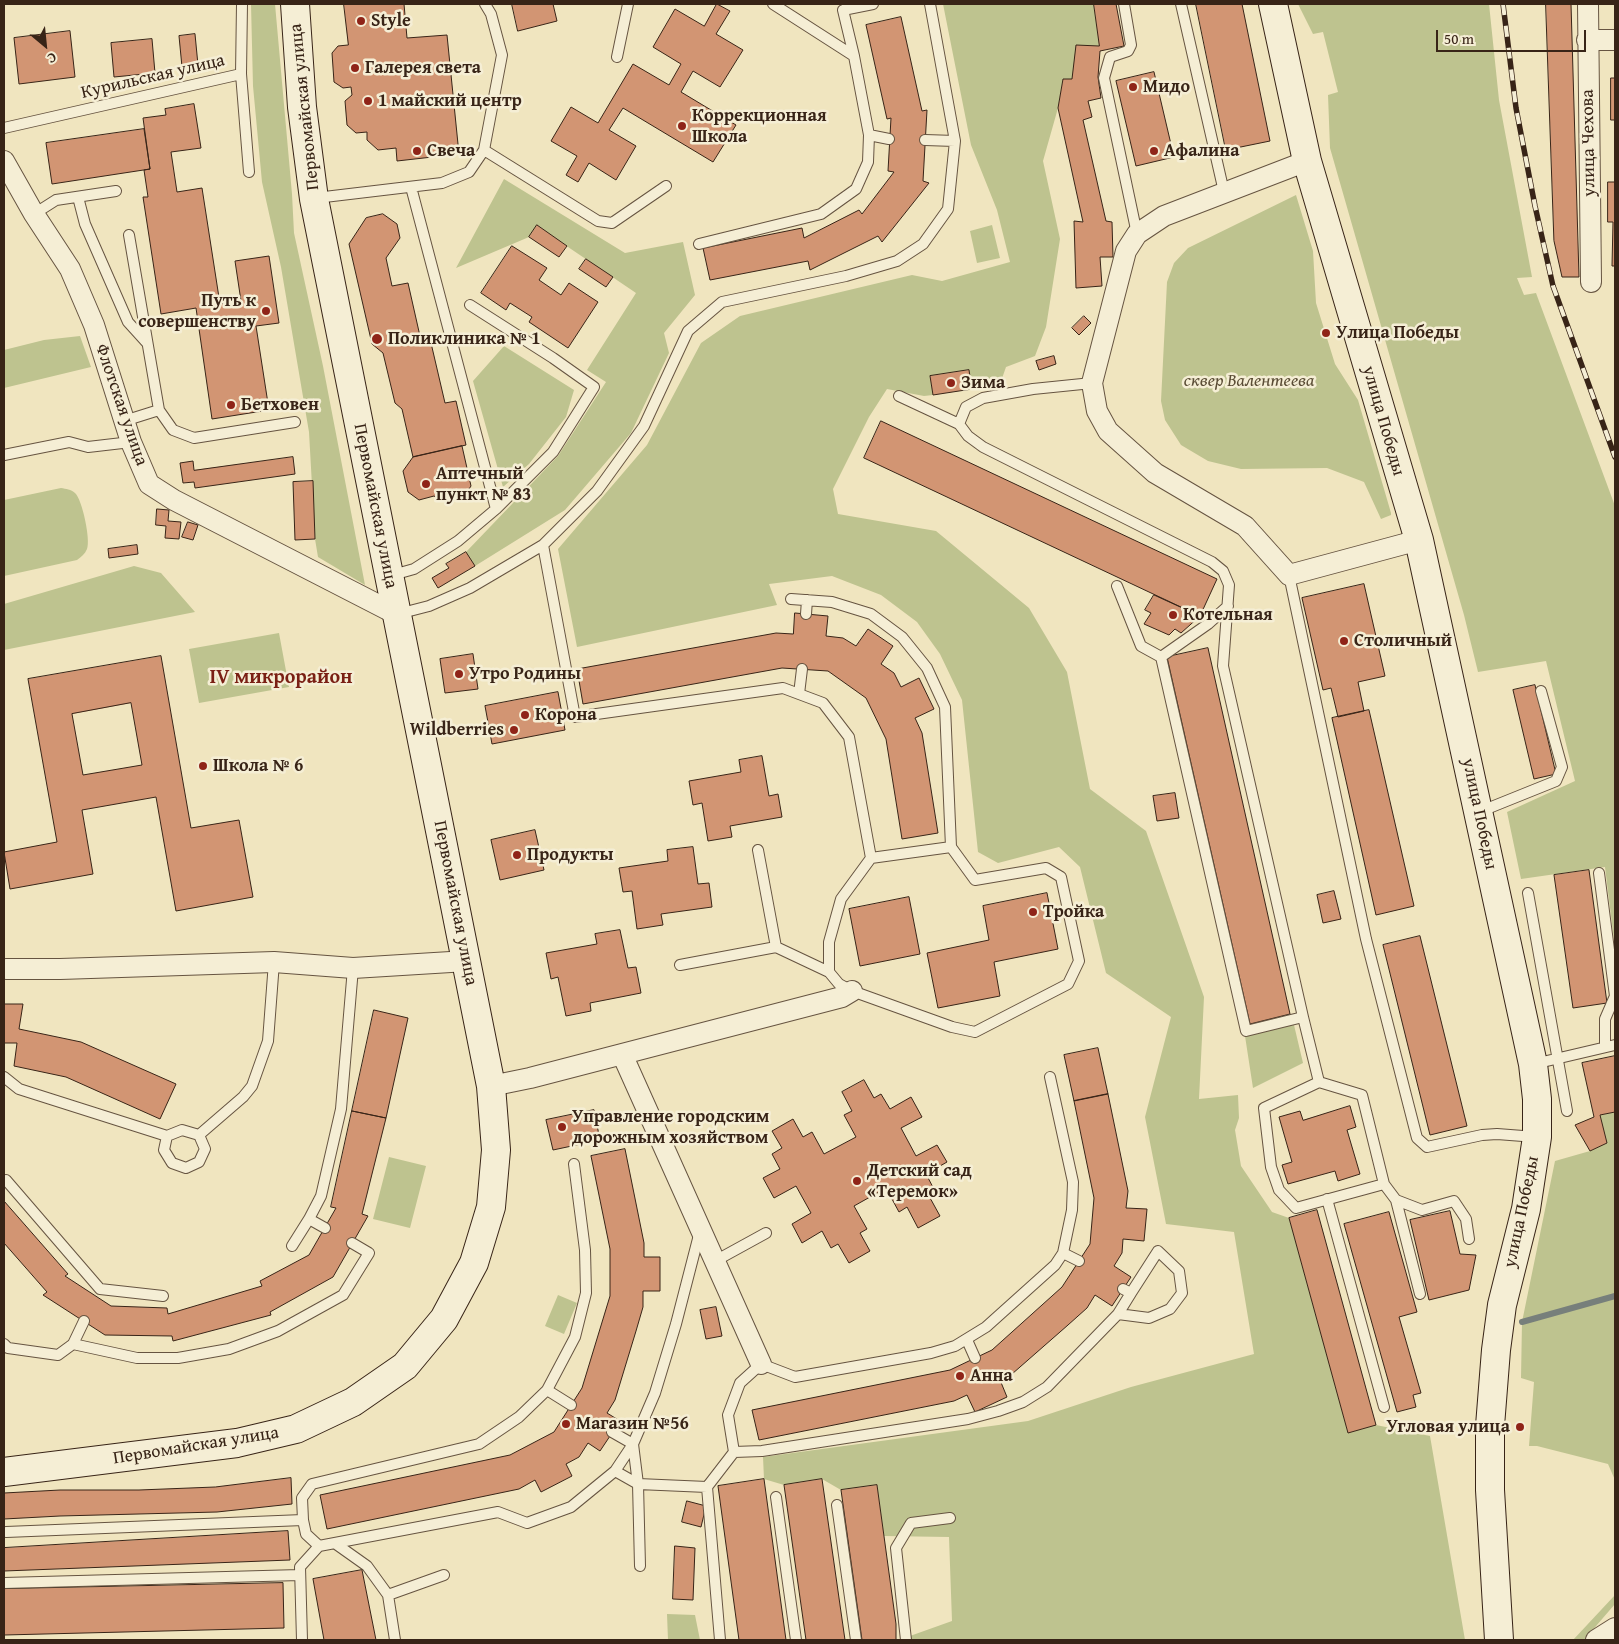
<!DOCTYPE html>
<meta charset="utf-8">
<style>
body{margin:0}
#map{position:relative;width:1619px;height:1644px;overflow:hidden;background:#f0e5bf;font-family:"Gentium Book Plus",serif}
canvas{display:block}
.frame{position:absolute;inset:0;border:5px solid #382417;pointer-events:none}
.north{position:absolute;left:20px;top:20px;width:50px;height:50px;-webkit-text-stroke:4px #f5eed5;paint-order:stroke;rotate:152deg;font-size:14px;font-weight:700;line-height:20px;text-align:center;color:#382417}
.north::after{content:'';display:block;margin:auto;width:18px;height:22px;background:#382417;clip-path:polygon(50% 0,100% 100%,50% 72%,0 100%)}
.scale{position:absolute;left:1436px;top:30px;width:150px;height:22px;box-sizing:border-box;border:2px solid #382417;border-top:0;padding-left:6px;font-size:15px;line-height:18px;white-space:nowrap;color:#382417;-webkit-text-stroke:4px #f5eed5;paint-order:stroke}
</style>
<div id="map">
<canvas width="1619" height="1644"></canvas>
<div class="frame"></div>
<div class="north">С</div>
<div class="scale">50 m</div>
</div>
<script>
const g = document.querySelector('canvas').getContext('2d');
g.lineJoin = 'round';
function paint(path, color) { g.fillStyle = color; g.fill(path, 'evenodd'); }
function strokePath(path, color, width, dash) { g.strokeStyle = color; g.lineWidth = width; g.lineCap = dash ? 'butt' : 'round'; g.setLineDash(dash || []); g.stroke(path); }
function write(font, color, halo, rows, align = 'center') {
  g.font = font + ' "Gentium Book Plus",serif'; g.lineWidth = 5; g.setLineDash([]); g.textBaseline = 'middle'; g.strokeStyle = halo; g.fillStyle = color; for (const [text, x, y, turn = 0] of rows) {
    g.save(); g.translate(x, y); g.rotate((+turn || 0) * Math.PI / 180); g.textAlign = isNaN(turn) ? turn : align; if (halo) g.strokeText(text, 0, 0); g.fillText(text, 0, 0); g.restore();
  }
}
paint(new Path2D(`
 M251,4H275L292,194L294,233L323,366L365,585L318,557L315,539L309,432L281,267L262,182L253,86Z
 M943,4H1094L1099,46L1072,79H1063L1058,108L1043,161L1060,239L1046,327L1035,356L1006,367L999,387L972,389L969,370L930,376L933,395L924,396L887,389L869,417L833,489L838,514L936,531L1029,608L1067,672L1090,789L1146,831L1204,997L1199,1099L1238,1095L1239,1118L1235,1130L1241,1166L1272,1212L1289,1218L1348,1433L1376,1425L1430,1436L1465,1640H910V1636L952,1621L949,1537L884,1536L877,1485L841,1490L822,1479L784,1485L764,1479L763,1457L1028,1421L1131,1387L1254,1354L1234,1232L1166,1224L1145,1117L1171,1017L1106,973L1080,867L1059,847L998,863L978,852L962,700L940,654L917,622L881,595L832,576L769,584L777,605L577,647L558,549L647,445L701,343L740,316L912,275L942,281L1010,262L997,210L971,145Z
 M1298,4H1489L1499,100L1532,277L1517,278L1524,295L1536,293L1615,506V948L1605,867L1521,879L1507,812L1575,781L1546,661L1478,672L1464,615L1330,148L1328,95L1338,92L1323,32L1313,34Z
 M504,179L625,253L683,242L695,295L664,333L669,353L631,433L565,510L475,566L466,552L558,456L606,382L587,370L636,293L537,226L529,237L456,268Z
 M1296,195L1313,251L1316,303L1335,364L1358,400L1391,513V515L1381,519L1364,482L1327,468L1241,469L1208,461L1181,445L1165,420L1161,401L1167,282L1174,263L1188,248Z
 M992,225L1000,258L977,263L970,231Z
 M80,336L91,367L4,388V350L44,340Z
 M504,346L574,390L566,417L529,464L503,487L473,381Z
 M61,488C66,489 71,489 75,493C82,499 91,540 87,549C85,554 81,557 77,560L4,576V500Z
 M134,566L161,573L195,612L4,650V604Z
 M279,633L289,687L199,703L189,649Z
 M1294,1025L1303,1063L1253,1088L1245,1036Z
 M1615,1112V1480L1608,1464L1537,1446H1529L1534,1382L1521,1378L1522,1322L1555,1161L1590,1151L1607,1143L1600,1115Z
 M389,1157L426,1166L410,1228L373,1219Z
 M558,1295L577,1303L564,1334L545,1326Z
 M1615,1595V1604L1584,1640H1573Z
 M667,1614L695,1615L700,1640H668Z`), '#bec38f');
strokePath(new Path2D(`
 M1522,1322L1615,1296`), '#777f7b', 6);
const building = new Path2D(`
 M344,4H404L407,38L447,35L459,154L397,161L396,148L378,150L367,140V132L356,133L347,125L345,101L352,95L351,87L343,88L334,82L332,53L338,46L348,45Z
 M512,4H553L557,21L518,31Z
 M717,4L730,11L716,34L743,50L720,87L693,71L681,92L736,125L713,162L623,108L609,130L636,146L616,180L589,163L578,182L566,175L577,156L551,141L571,107L598,123L633,64L669,85L681,64L653,47L675,9L704,26Z
 M1094,4H1116L1124,46L1100,51L1098,77L1101,98L1088,101L1092,117L1083,120L1106,221L1112,222L1113,257H1100L1102,286L1076,288L1074,221L1083,222L1058,108L1063,79H1072L1076,45L1099,46Z
 M1196,4H1242L1270,141L1226,150Z
 M1546,4H1571L1579,277H1562L1554,241Z
 M901,17L922,111L927,110L923,181L929,183L882,242L878,236L810,270L808,261L710,280L703,248L802,228L804,238L859,210L862,214L894,172L888,171L891,118L887,119L866,25Z
 M70,31L75,77L19,84L14,38Z
 M195,34L198,65L182,67L179,36Z
 M152,39L155,73L114,77L111,43Z
 M1154,72L1174,157L1136,166L1116,81Z
 M1611,78H1615V120H1611Z
 M194,104L201,148L171,152L177,192L202,188L220,304L241,301L235,261L269,256L279,323L256,326L269,410L212,419L196,308L161,314L143,197H148L144,170L150,169L143,118L166,115L165,109Z
 M144,129L150,169L52,184L46,143Z
 M1608,182H1615V266H1612L1613,222H1608Z
 M383,214L397,224L400,238L386,258L392,286L408,283L422,345L431,343L445,403L456,401L466,445L413,457L402,409L395,403L383,353L372,344L349,244L366,218Z
 M537,225L567,246L559,257L529,237Z
 M512,246L547,268L539,280L561,295L569,283L598,302L568,348L529,322L532,317L510,303L506,310L481,293Z
 M586,259L613,277L606,287L579,269Z
 M1084,316L1091,323L1079,335L1072,328Z
 M1054,356L1056,364L1039,370L1036,361Z
 M969,370L972,389L933,395L930,376Z
 M881,421L1217,579L1200,616L864,458Z
 M462,446L471,486L463,498L445,502L434,496L419,500L408,492L403,471L413,457Z
 M293,457L295,474L195,488L194,482L183,483L180,463L193,461L194,470Z
 M313,481L315,539L295,540L293,482Z
 M157,509L169,510L168,521L181,522L179,539L165,538L166,526L156,525Z
 M188,522L198,525L193,540L182,537Z
 M137,545L138,554L109,558L108,549Z
 M466,552L475,566L438,588L432,578L449,568L446,564Z
 M1364,584L1385,676L1358,682L1364,711L1338,717L1331,688L1323,690L1302,598Z
 M1154,595L1200,616L1181,633L1175,629L1169,635L1144,624L1151,613L1145,610Z
 M795,613L828,616L826,636L843,638L856,646L868,629L893,646L881,664L894,673L901,687L919,678L934,709L915,718L922,733L938,833L902,839L886,739L866,698L828,671L782,668L583,704L577,669L776,633L793,634Z
 M1208,648L1290,1014L1250,1024L1167,657Z
 M473,654L478,689L445,693L440,659Z
 M161,656L191,828L239,820L253,897L176,911L156,797L82,810L93,874L10,889L4,852L57,842L28,679ZM131,703L142,765L83,775L72,714Z
 M1535,685L1556,774L1534,779L1513,690Z
 M558,692L565,730L492,744L485,706Z
 M1369,710L1414,906L1376,915L1332,718Z
 M762,756L769,796L778,794L782,817L730,826L732,837L708,841L702,803L693,805L689,781L741,772L739,760Z
 M1175,793L1179,818L1157,821L1153,796Z
 M535,830L544,870L500,880L491,840Z
 M693,847L698,884L709,883L712,907L661,914L663,925L637,929L632,891L623,892L619,868L668,861L667,850Z
 M1589,870L1607,1003L1573,1008L1554,875Z
 M1334,891L1341,919L1323,923L1317,895Z
 M1047,893L1058,949L994,962L1000,996L938,1008L927,953L989,940L983,906Z
 M909,897L920,954L860,966L849,909Z
 M620,930L628,968L636,967L641,993L590,1003L591,1011L566,1016L558,977L551,979L546,953L597,944L595,934Z
 M1420,936L1467,1126L1430,1135L1383,945Z
 M4,1004H23L19,1029L81,1042L176,1084L160,1119L66,1077L14,1066L17,1043H4Z
 M374,1010L408,1018L386,1118L352,1111Z
 M1098,1048L1108,1094L1074,1101L1064,1055Z
 M1615,1056V1112L1600,1115L1607,1143L1590,1151L1575,1125L1594,1117L1582,1063Z
 M864,1080L874,1098L881,1094L890,1109L911,1097L922,1117L901,1128L916,1156L937,1145L947,1162L926,1174L936,1193L929,1196L940,1216L918,1228L907,1207L899,1212L886,1188L854,1206L867,1229L860,1233L870,1251L849,1263L838,1244L831,1248L822,1231L802,1243L792,1224L811,1213L796,1186L774,1198L763,1178L780,1169L772,1154L782,1148L772,1131L793,1119L803,1137L812,1132L824,1154L856,1137L844,1115L852,1111L842,1092Z
 M1108,1094L1128,1191L1126,1208L1147,1209L1144,1241L1123,1239L1122,1253L1114,1266L1131,1277L1112,1306L1095,1295L1087,1308L1068,1325L1012,1374L1000,1380L1007,1397L975,1412L967,1395L954,1401L759,1440L752,1410L950,1370L992,1350L1062,1287L1090,1244L1094,1198L1074,1101Z
 M1350,1106L1356,1127L1347,1130L1360,1174L1338,1181L1335,1171L1288,1184L1282,1165L1292,1162L1279,1117L1300,1111L1303,1120Z
 M594,1110L600,1140L553,1150L546,1120Z
 M352,1111L386,1118L362,1214L368,1216L333,1277L270,1312L271,1315L173,1341L172,1336L105,1335L43,1295L47,1292L4,1243V1201L68,1274L65,1276L111,1306L167,1308L168,1314L262,1286L260,1281L309,1255L336,1208L331,1207Z
 M625,1149L644,1243V1257H660V1291H643V1307L636,1331L615,1400L607,1413L620,1421L600,1451L588,1443L579,1457L566,1464L572,1476L541,1492L535,1480L519,1489L327,1529L320,1495L510,1455L554,1432L582,1388L610,1296V1249L591,1156Z
 M1317,1210L1376,1425L1348,1433L1289,1218Z
 M1450,1211L1460,1254L1476,1255L1469,1290L1429,1300L1410,1220Z
 M1389,1212L1417,1312L1399,1317L1421,1393L1413,1395L1416,1407L1397,1412L1344,1224Z
 M716,1307L722,1336L706,1339L700,1310Z
 M291,1478L292,1504L217,1512L60,1516L4,1519V1493L60,1490H139L215,1487Z
 M764,1479L786,1640H739L718,1486Z
 M822,1479L845,1640H806L784,1485Z
 M877,1485L896,1624V1640H862L841,1490Z
 M687,1501L706,1506L701,1527L682,1522Z
 M288,1531L290,1560L4,1571V1548Z
 M675,1546L695,1548L693,1600L673,1599Z
 M362,1570L376,1640H324L313,1579Z
 M283,1583L284,1628L4,1635V1589Z`);
paint(building, '#d29573');
strokePath(building, '#382417', 1);
const lane = new Path2D(`
 M1124,4L1131,45L1128,51L1110,57L1104,78L1137,234
 M1181,4L1224,192
 M854,56L843,10L873,4
 M617,57L628,4
 M241,74L249,172
 M4,128L241,74L242,4
 M869,135L889,139
 M925,140L955,141
 M484,150L598,221L612,223L666,186
 M411,187L496,509
 M78,197L85,224L128,322L147,343
 M316,198L442,183L469,172L484,150L502,55L491,14L485,4
 M34,214L56,200L116,191
 M129,235L159,410L173,430L194,438L295,422
 M699,244L821,214L856,189L868,162L869,135L854,56L773,4
 M1092,383L1033,389L983,398L966,407L959,424L968,436L983,447L1212,562L1223,571L1229,585L1223,666L1303,1017L1319,1082L1264,1108L1271,1167L1279,1190L1296,1208L1384,1184L1362,1095L1319,1082
 M899,396L959,424
 M124,421L159,410
 M4,455L69,442L88,447L131,442
 M543,545L575,717L783,688L823,703L849,737L871,858L841,899L829,942V972L839,984L852,991L952,1027L975,1032L1068,984L1079,961L1061,877L1046,868L975,880L951,847L871,858
 M1289,575L1366,939L1417,1138L1427,1147L1482,1135L1497,1134L1536,1137
 M389,576L414,569L458,541L496,509L553,452L594,387L553,358L470,305
 M1117,586L1141,646L1161,657L1208,624L1228,606
 M791,599L832,602L871,614L902,637L927,668L945,707L951,847
 M398,614L429,606L470,588L543,545L597,491L644,426L688,331L722,302L846,276L897,261L923,244L948,209L955,141L930,4
 M806,614L807,600
 M1161,657L1246,1031L1303,1017
 M799,694L802,669
 M1479,812L1556,781L1562,767L1541,691
 M758,850L776,947L829,972
 M1599,873L1615,996L1605,1019V1047
 M1528,893L1567,1111
 M680,965L776,947
 M1534,1064L1615,1045
 M4,1077L19,1089L167,1136L182,1130L199,1135L205,1149L199,1162L186,1168L172,1163L164,1150L167,1136
 M1050,1077L1073,1182L1072,1210L1063,1253
 M199,1135L243,1097L252,1086L268,1041L274,962
 M574,1164L585,1250L586,1293L575,1337L547,1390L519,1417L479,1444L312,1484L302,1498L303,1520L306,1534L319,1546L498,1512L527,1523L571,1507L615,1471L633,1444L655,1393L676,1324L700,1231
 M4,1182L6,1180L100,1289L163,1296
 M1384,1184L1396,1200L1422,1210L1454,1201L1466,1219L1469,1239
 M1327,1199L1384,1407
 M1396,1200L1420,1294
 M325,1228L309,1219L321,1196L341,1109L353,968
 M292,1246L309,1219
 M715,1261L766,1233
 M1079,1261L1063,1253L1055,1265L986,1327L955,1346L931,1353L795,1377L761,1364L740,1383L728,1415L734,1452L762,1451L968,1419L998,1411L1023,1402L1047,1387L1118,1314L1131,1293L1123,1289
 M1118,1314L1149,1318L1170,1309L1182,1293L1179,1271L1158,1251L1131,1293
 M967,1340L975,1358
 M4,1344L8,1348L58,1355L73,1344L137,1358H178L229,1349L278,1331L343,1295L369,1253L352,1243
 M73,1344L84,1321
 M547,1390L571,1405
 M612,1432L633,1444L638,1484L615,1471
 M776,1497L796,1640
 M837,1505L856,1640
 M6,1532L303,1520
 M336,1544L367,1566L388,1595L395,1640
 M640,1566L638,1484L707,1487
 M4,1583L300,1575
 M388,1595L444,1575
 M302,1640L300,1567L319,1546
 M720,1640L707,1487L734,1452
 M906,1640L896,1548L911,1523L950,1518`);
const street = new Path2D(`
 M1588,4L1591,282
 M1587,40H1615
 M4,161L34,214L70,269L94,325L131,442L149,484L174,500L396,614
 M1307,161L1164,216L1137,234L1126,251L1092,383L1097,411L1108,431L1155,473L1245,526L1289,575L1419,540
 M6,969H60L274,962L353,968L467,961
 M622,1054L761,1364
 M491,1086L530,1078L842,997L852,991
 M1596,1640L1615,1628`);
const secondary = new Path2D(`
 M1273,4L1307,161L1419,540L1533,1064L1537,1099V1137L1526,1209L1502,1305L1496,1350L1490,1426V1490L1499,1640
 M4,1472L237,1443L296,1429L353,1402L405,1366L444,1319L474,1263L491,1207L496,1150L491,1086L314,199L302,107L295,4`);
strokePath(lane, '#665441', 12);
strokePath(street, '#665441', 22);
strokePath(secondary, '#382417', 30);
strokePath(lane, '#f5eed5', 10);
strokePath(street, '#f5eed5', 20);
strokePath(secondary, '#f5eed5', 28);
const rail = new Path2D(`
 M1503,4L1516,108L1535,206L1553,286L1615,457`);
strokePath(rail, '#382417', 5.5);
strokePath(rail, '#f5eed5', 4, [11]);
for (const [x, y, r, color] of [
 [361,21,5,"#8f2418"],
 [355,68,5,"#8f2418"],
 [1133,87,5,"#8f2418"],
 [368,101,5,"#8f2418"],
 [682,126,5,"#8f2418"],
 [417,151,5,"#8f2418"],
 [1154,151,5,"#8f2418"],
 [266,311,5,"#8f2418"],
 [1326,333,5,"#8f2418"],
 [377,339,6,"#8f2418"],
 [951,383,5,"#8f2418"],
 [231,405,5,"#8f2418"],
 [426,484,5,"#8f2418"],
 [1173,615,5,"#8f2418"],
 [1344,641,5,"#8f2418"],
 [459,674,5,"#8f2418"],
 [525,715,5,"#8f2418"],
 [514,730,5,"#8f2418"],
 [203,766,5,"#8f2418"],
 [517,855,5,"#8f2418"],
 [1033,912,5,"#8f2418"],
 [562,1127,5,"#8f2418"],
 [857,1181,5,"#8f2418"],
 [960,1376,5,"#8f2418"],
 [566,1424,5,"#8f2418"],
 [1520,1427,5,"#8f2418"]
]) { const dot = new Path2D(); dot.arc(x, y, r, 0, 2 * Math.PI); g.fillStyle = color; g.fill(dot); strokePath(dot, '#f5eed5', 2); }
write('bold 18px', '#382417', '#f5eed5', [
 ["Style",371,21],
 ["Галерея света",365,68],
 ["Мидо",1143,87],
 ["1 майский центр",378,101],
 ["Коррекционная",692,116],
 ["Школа",692,137],
 ["Свеча",427,151],
 ["Афалина",1164,151],
 ["Путь к",256,301,"right"],
 ["совершенству",256,322,"right"],
 ["Улица Победы",1336,333],
 ["Поликлиника № 1",388,339],
 ["Зима",961,383],
 ["Бетховен",241,405],
 ["Аптечный",436,474],
 ["пункт № 83",436,495],
 ["Котельная",1183,615],
 ["Столичный",1354,641],
 ["Утро Родины",469,674],
 ["Корона",535,715],
 ["Wildberries",504,730,"right"],
 ["Школа № 6",213,766],
 ["Продукты",527,855],
 ["Тройка",1043,912],
 ["Управление городским",572,1117],
 ["дорожным хозяйством",572,1138],
 ["Детский сад",867,1171],
 ["«Теремок»",867,1192],
 ["Анна",970,1376],
 ["Магазин №56",576,1424],
 ["Угловая улица",1510,1427,"right"]
], 'left');
write('18px', '#382417', '#f5eed5', [
 ["Курильская улица",153,77,-13],
 ["Первомайская улица",305,107,-96],
 ["улица Чехова",1589,143,-91],
 ["Флотская улица",121,405,71],
 ["улица Победы",1383,421,74],
 ["Первомайская улица",375,506,79],
 ["улица Победы",1479,814,78],
 ["Первомайская улица",455,903,79],
 ["улица Победы",1522,1212,-78],
 ["Первомайская улица",196,1446,-9]
]);
write('italic 18px', '#5a4c35', '#f5eed5', [
 ["сквер Валентеева",1249,381]
]);
write('bold 20px', '#7a1f14', '#f5eed5', [
 ["IV микрорайон",281,678]
]);
</script>
